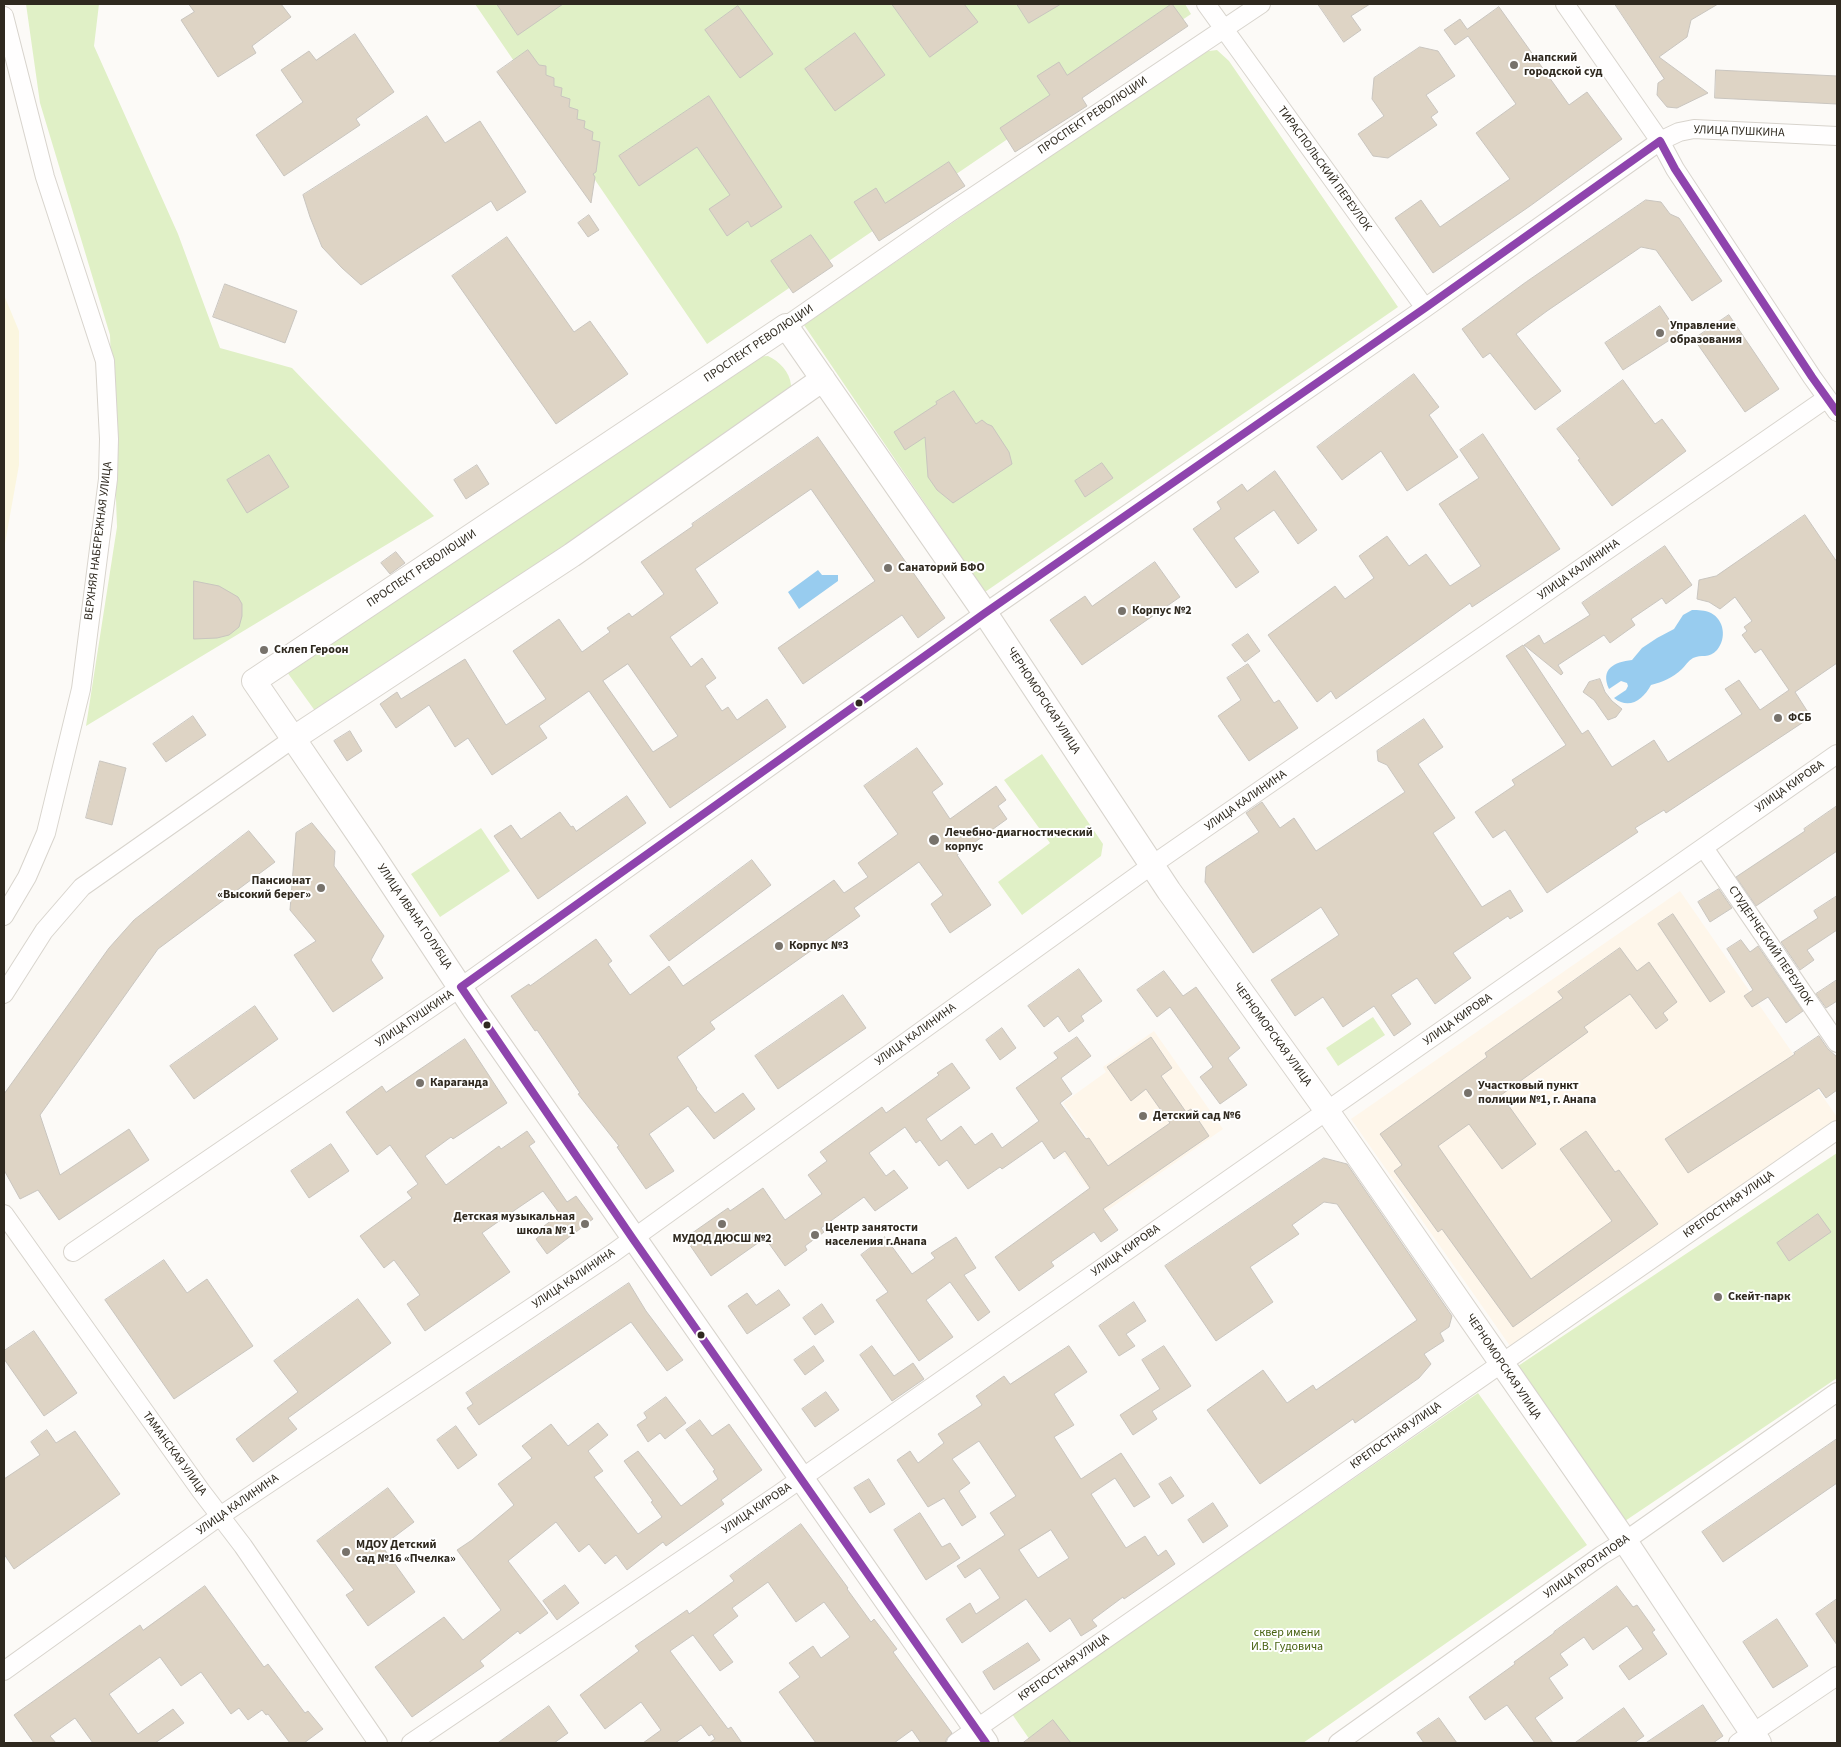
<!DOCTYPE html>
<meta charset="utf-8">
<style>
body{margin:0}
#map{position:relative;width:1841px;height:1747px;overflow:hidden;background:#fcfaf7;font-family:"Source Sans 3",sans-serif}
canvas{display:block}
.frame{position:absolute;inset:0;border:5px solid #2f291f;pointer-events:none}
</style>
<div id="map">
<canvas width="1841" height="1747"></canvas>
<div class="frame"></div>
</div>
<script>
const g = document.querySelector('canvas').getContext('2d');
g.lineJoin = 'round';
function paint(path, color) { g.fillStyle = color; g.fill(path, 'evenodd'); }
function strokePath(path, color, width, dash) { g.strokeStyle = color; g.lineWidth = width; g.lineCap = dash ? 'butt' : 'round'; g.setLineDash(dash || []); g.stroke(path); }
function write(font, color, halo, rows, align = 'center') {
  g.font = font + ' "Source Sans 3",sans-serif'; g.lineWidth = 4; g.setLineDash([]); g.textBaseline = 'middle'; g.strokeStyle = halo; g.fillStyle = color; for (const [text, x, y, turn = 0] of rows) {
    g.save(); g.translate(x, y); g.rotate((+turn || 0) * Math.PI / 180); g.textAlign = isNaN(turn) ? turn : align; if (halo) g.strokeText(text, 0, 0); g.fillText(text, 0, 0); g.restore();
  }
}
paint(new Path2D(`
 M1680,891L1837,1117V1120L1510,1346L1351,1119Z
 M1154,1031L1223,1129L1105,1212L1063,1153L1087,1137L1063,1103L1106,1072L1103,1067Z`), '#fef6ea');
paint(new Path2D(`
 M26,4H99L94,46L178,234L220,348L292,368L434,516L86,726L117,527L110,335L40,103Z
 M475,4H1185L1191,14L707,344Z
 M1217,50L1229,61L1398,307L985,592L804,325L1201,52Z
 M768,356C779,361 790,372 791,385C791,389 788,394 786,398L318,715L287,672L752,357Z
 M1042,754L1103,844L1101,856L1022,915L998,882L1050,843L1004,780Z
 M481,828L510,871L440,917L411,874Z
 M1373,1017L1385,1035L1338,1066L1326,1048Z
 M1837,1153V1378L1625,1521L1518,1366Z
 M1478,1393L1587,1545L1303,1743H1032L1012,1714Z`), '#e0f0c6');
paint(new Path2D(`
 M4,295L19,331V465L4,549Z`), '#fbf6df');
paint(new Path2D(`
 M818,570L822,575H838V581L799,609L788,592Z
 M1692,610C1698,610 1705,610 1711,613C1724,620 1727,638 1717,650C1709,659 1701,654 1693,658C1688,661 1685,666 1682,669C1672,678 1663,682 1651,685C1643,700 1629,710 1614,698L1626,690L1628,686L1627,683L1621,681L1609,689C1600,669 1614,662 1632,660L1642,648L1657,638L1674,629L1683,615Z`), '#98ccef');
const building = new Path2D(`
 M189,4H281L291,17L252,46L256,53L218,77L181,20L194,12Z
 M497,4H563L518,35Z
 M892,4H964L978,22L930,57Z
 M1017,4H1061L1029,23Z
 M1172,4L1188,26L1082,98L1087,106L1015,152L1000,128L1050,95L1037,76L1059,62L1067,75Z
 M1318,4H1370L1351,16L1361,30L1344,42Z
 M1615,4H1718L1691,20L1687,37L1659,57L1708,93L1677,108L1667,107L1657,95L1658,83L1664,79Z
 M738,6L773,54L740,78L705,30Z
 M1499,7L1569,105L1587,92L1622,139L1530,206L1433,273L1395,218L1421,200L1440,227L1510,179L1476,133L1516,104L1468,36L1455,45L1444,30L1460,19L1467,29Z
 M855,33L885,75L835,111L805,69Z
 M355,34L394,92L356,119L360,125L284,176L256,135L303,102L281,70L309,51L316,60Z
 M1420,47L1438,51L1455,76L1426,95L1438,112L1431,117L1437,125L1388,158L1373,156L1358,134L1384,116L1372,99L1374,78Z
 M528,50L539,65L546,66V75L554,78V86L562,88L561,96L570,99L569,107L578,110L577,119L585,121L584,128L593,132L592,140L600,142L596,172L593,174L595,177L591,203L497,72Z
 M1716,70L1837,76V104L1715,98Z
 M709,96L782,207L751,227L748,221L727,236L709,209L730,195L697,147L639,186L619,156Z
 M427,116L445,143L480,121L526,192L497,211L491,201L361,285L342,268L322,247L310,217L303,195Z
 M949,162L965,186L879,241L854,202L876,188L885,203Z
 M1646,200L1661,202L1670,214L1679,218L1722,281L1692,301L1656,250L1641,247L1547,311L1516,334L1561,391L1535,410L1490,353L1483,358L1462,329L1526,282Z
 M589,215L599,230L588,237L578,223Z
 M811,235L833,266L793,293L771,261Z
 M507,237L574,332L590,321L628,374L556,424L452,276Z
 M225,284L297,311L285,343L213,317Z
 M1660,306L1679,334L1623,370L1605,343Z
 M1729,315L1779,389L1745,412L1694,339Z
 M1414,374L1439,407L1429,415L1458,457L1407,491L1381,451L1342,480L1317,447Z
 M1623,380L1655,424L1662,419L1686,451L1612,506L1578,460L1580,459L1557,429Z
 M954,391L976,424L982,420L987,424L992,426L1009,452L1012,464L953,503L937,490L928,477L925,437L905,450L894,432L937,404L936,402Z
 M1483,434L1560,549L1472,607L1470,603L1336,699L1331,691L1317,702L1268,635L1335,586L1345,599L1374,578L1359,556L1387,536L1409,566L1426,554L1450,586L1481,566L1439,504L1479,478L1460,450Z
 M818,437L945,618L918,638L902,615L803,684L778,648L875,581L811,489L695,569L718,603L670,637L691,667L702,658L716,678L705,686L722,711L728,707L737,720L767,699L786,727L670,808L589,691L539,726L547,738L492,775L468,738L455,747L429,705L396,728L380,704L397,692L401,699L465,659L506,725L546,699L513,651L559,619L582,652L610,632L607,628L629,613L632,617L664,594L641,562L693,526L692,524ZM628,664L678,736L653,752L603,681Z
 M269,455L289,487L247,513L227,480Z
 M1102,463L1113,478L1085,497L1075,481Z
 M477,465L489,484L466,499L454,480Z
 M1275,471L1317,530L1298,544L1274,510L1234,538L1259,572L1236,588L1193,529L1221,509L1217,502L1242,484L1247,491Z
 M1805,515L1837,562V663L1795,692L1811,717L1666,813L1664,810L1635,828L1638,832L1547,893L1505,830L1493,838L1475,812L1515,785L1512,780L1566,745L1506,656L1523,645L1582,734L1588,730L1612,767L1654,740L1668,762L1742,714L1725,689L1739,680L1760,710L1789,690L1761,649L1755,653L1742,635L1747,631L1744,627L1752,621L1735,597L1720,609L1709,602L1697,599L1699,580L1716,576Z
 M1665,546L1692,585L1666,604L1662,598L1631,619L1635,625L1610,643L1604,635L1558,665L1563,673L1561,675L1524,645L1539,635L1544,644L1590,615L1582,603Z
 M396,552L405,563L390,574L381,563Z
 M1155,562L1180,597L1082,665L1050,620L1085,596L1092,606Z
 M194,581L219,586L238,597L242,604V616L239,627L229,635L217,638L194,639Z
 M1248,634L1260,651L1245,662L1232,645Z
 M1248,664L1274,703L1279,700L1298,728L1249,761L1218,716L1241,700L1227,678Z
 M1600,679L1605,692L1612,701L1622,709L1616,717L1608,720L1594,700L1583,692L1589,682Z
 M193,716L206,735L166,762L153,744Z
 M1424,719L1443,747L1418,764L1455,818L1433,833L1482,907L1510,890L1523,911L1510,919L1508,916L1453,953L1471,978L1435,1004L1417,978L1391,995L1411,1024L1394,1036L1374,1006L1343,1027L1323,997L1295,1016L1271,980L1339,935L1321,907L1253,953L1205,882L1206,867L1259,832L1246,813L1262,802L1280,828L1294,818L1316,851L1405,792L1387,765L1378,761L1377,751Z
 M350,731L362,751L347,761L334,741Z
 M917,748L943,784L932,792L950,819L996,786L1006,800L998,806L1007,819L957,855L991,905L950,933L931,904L943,895L919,862L854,908L860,916L710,1022L715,1029L677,1057L697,1088L696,1089L715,1113L743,1093L755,1109L714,1139L688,1106L649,1134L674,1171L646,1189L617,1147L619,1146L578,1094L580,1093L537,1030L535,1031L511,996L529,984L530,986L596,939L612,961L608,964L630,995L669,966L683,986L834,880L844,893L868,877L858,863L898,834L864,786Z
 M100,761L126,768L112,825L86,818Z
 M627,796L646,823L538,899L494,836L511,825L521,839L560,812L571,827L573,826L576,831Z
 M1837,806V851L1756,906L1736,877L1805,831L1804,829Z
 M312,823L335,851L334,866L384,936L371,960L383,978L333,1012L294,955L316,941L290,910L296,833Z
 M249,831L275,862L158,949L40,1115L60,1175L129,1129L149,1160L59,1220L38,1190L20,1199L4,1170V1094L109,948L134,920Z
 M752,860L771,885L669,961L650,936Z
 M1719,889L1732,908L1710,922L1698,902Z
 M1837,896V930L1807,950L1814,960L1800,970L1781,942L1818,918L1814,911Z
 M1673,914L1725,992L1710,1002L1658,924Z
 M1741,940L1750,952L1758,946L1803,1011L1786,1023L1768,997L1752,1007L1744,996L1753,990L1727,949Z
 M1620,948L1637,971L1649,962L1677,1002L1663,1013L1668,1020L1656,1029L1630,994L1584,1027L1588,1032L1501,1095L1536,1144L1502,1169L1469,1124L1438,1146L1531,1279L1612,1221L1560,1149L1586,1131L1615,1172L1619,1170L1658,1224L1513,1327L1442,1229L1438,1232L1394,1171L1402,1165L1380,1134L1487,1057L1485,1053L1563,998L1558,992Z
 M1079,969L1102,1001L1081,1016L1084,1021L1069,1032L1058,1016L1044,1027L1028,1006Z
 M1164,971L1183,996L1196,987L1240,1048L1228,1058L1247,1085L1220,1104L1200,1077L1213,1067L1170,1007L1157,1017L1137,990Z
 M1837,980V1001L1826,1008L1816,994Z
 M843,995L866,1028L778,1089L755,1056Z
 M255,1006L278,1039L194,1099L170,1066Z
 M1002,1028L1016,1048L1000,1060L986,1040Z
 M1819,1036L1828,1049L1837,1057V1090L1826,1098L1819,1088L1688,1173L1665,1139L1795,1054L1794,1053Z
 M1077,1037L1091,1056L1061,1078L1072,1094L1060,1103L1086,1139L1089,1138L1108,1166L1170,1123L1146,1089L1131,1101L1107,1067L1151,1037L1172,1068L1161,1076L1186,1112L1191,1109L1209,1136L1103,1209L1118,1230L1101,1242L1094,1232L1051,1262L1054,1266L1019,1291L995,1257L1090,1188L1065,1151L1054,1159L1042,1141L1002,1169L1000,1167L968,1189L947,1160L939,1166L920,1140L916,1143L905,1127L869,1153L886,1176L894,1170L908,1188L875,1211L864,1197L821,1228L824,1232L805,1246L807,1250L785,1266L765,1238L711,1276L685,1238L728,1208L730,1211L763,1188L785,1220L822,1194L808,1175L827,1161L820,1152L882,1107L886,1113L939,1075L937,1073L952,1063L970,1088L926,1119L941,1141L961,1126L975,1145L992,1133L1002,1148L1039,1121L1016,1088L1058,1058L1054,1053Z
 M465,1039L507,1103L453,1139L451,1137L425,1156L446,1185L499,1146L501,1149L527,1131L535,1142L529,1146L567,1202L576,1196L593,1219L547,1254L536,1239L547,1230L544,1226L560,1214L543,1191L515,1210L482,1233L510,1272L425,1331L407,1304L420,1295L394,1260L384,1268L360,1236L412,1198L407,1192L418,1184L390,1145L377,1155L346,1112L382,1086L386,1092Z
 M331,1144L349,1171L309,1198L291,1171Z
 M1324,1158L1347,1164L1452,1316L1449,1327L1440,1333L1444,1341L1424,1354L1431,1364L1419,1378L1355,1423L1353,1419L1260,1484L1207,1410L1263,1370L1287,1403L1313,1385L1316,1390L1417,1320L1337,1204L1324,1202L1292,1225L1299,1234L1250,1267L1273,1302L1216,1341L1165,1266Z
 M1818,1214L1831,1232L1789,1261L1777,1243Z
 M885,1237L912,1274L935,1258L931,1253L956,1237L976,1268L964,1275L990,1312L978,1321L950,1282L926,1300L953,1337L919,1361L876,1300L888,1292L861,1255Z
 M164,1260L187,1293L207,1279L253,1346L174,1399L105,1300Z
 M629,1283L646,1311L683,1360L667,1371L631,1322L479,1425L467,1408L473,1404L466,1393Z
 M779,1290L790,1305L747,1334L728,1306L747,1293L756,1305Z
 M358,1299L391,1343L288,1418L297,1429L253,1462L236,1439L298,1392L274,1361Z
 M1134,1302L1146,1321L1126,1334L1135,1346L1119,1356L1099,1326Z
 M822,1304L834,1322L815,1335L803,1318Z
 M34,1331L77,1393L44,1416L4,1359V1351Z
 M814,1346L824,1361L805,1375L794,1360Z
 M872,1346L894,1376L913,1363L924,1379L892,1401L860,1355Z
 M1069,1346L1087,1372L1054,1394L1074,1425L1054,1437L1081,1479L1121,1453L1150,1497L1134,1507L1115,1478L1091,1494L1126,1548L1145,1536L1158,1556L1166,1550L1175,1564L1124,1599L1123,1597L1092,1620L1097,1626L1081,1636L1070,1618L1050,1632L1026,1599L962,1643L946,1619L970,1603L976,1614L1000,1598L980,1568L965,1578L957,1566L1005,1535L990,1513L1016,1496L979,1441L952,1459L970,1483L959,1491L976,1517L962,1526L944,1498L928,1507L897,1460L910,1451L918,1463L944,1443L938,1434L982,1405L976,1396L1004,1376L1010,1384ZM1051,1530L1069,1558L1038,1578L1019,1550Z
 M1164,1346L1191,1386L1152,1411L1157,1419L1133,1435L1120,1415L1160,1389L1142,1360Z
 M826,1392L839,1410L815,1427L802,1409Z
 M666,1397L686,1423L665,1439L660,1433L648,1442L637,1425L647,1418L644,1413Z
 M700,1420L712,1436L729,1424L762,1470L721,1500L724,1504L666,1546L663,1542L627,1570L616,1555L605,1564L589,1544L579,1552L556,1522L508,1561L548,1613L520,1634L518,1631L480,1661L484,1666L412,1717L375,1667L444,1617L463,1640L501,1610L457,1550L472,1540L514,1505L498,1484L532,1458L522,1446L551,1424L568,1446L598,1423L608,1435L588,1451L603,1471L594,1477L638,1534L662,1517L651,1502L653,1501L624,1461L638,1451L681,1506L718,1479L713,1471L715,1470L686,1430Z
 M456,1426L477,1455L458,1469L437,1440Z
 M47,1430L56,1443L75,1431L120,1494L14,1569L4,1554V1479L40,1455L31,1442Z
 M1837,1439V1483L1723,1562L1702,1532Z
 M1171,1477L1184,1496L1172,1504L1159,1484Z
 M869,1479L885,1504L870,1513L854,1488Z
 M388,1488L414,1522L382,1546L415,1592L368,1626L346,1595L354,1590L317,1541Z
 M1213,1503L1228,1526L1203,1543L1188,1520Z
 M920,1513L942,1547L950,1543L960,1558L926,1580L894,1530Z
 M801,1524L848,1588L847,1589L871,1622L874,1619L897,1649L893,1652L952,1733L947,1738L945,1743H921L912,1730L894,1743H816L779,1692L800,1677L789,1663L813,1646L821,1658L850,1637L824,1602L796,1622L768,1582L732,1608L738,1616L713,1635L733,1662L720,1671L693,1635L670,1651L728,1729L731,1727L742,1743H709L715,1739L712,1734L709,1736L701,1725L675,1743H643L661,1730L641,1702L605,1729L580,1695L639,1651L635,1646L687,1610L689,1614L734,1581L730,1576Z
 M565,1585L579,1603L557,1620L543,1601Z
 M205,1586L264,1667L268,1664L305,1713L308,1711L323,1729L304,1743H290L268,1714L266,1715L262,1710L248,1720L239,1708L231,1714L201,1672L181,1686L160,1657L109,1694L138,1734L173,1709L184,1723L155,1743H93L75,1718L50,1736L56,1743H34L14,1715L140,1625L143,1630Z
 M1617,1586L1633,1607L1637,1605L1655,1630L1652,1632L1667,1654L1629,1680L1619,1666L1643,1649L1627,1626L1593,1650L1584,1637L1560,1654L1568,1665L1549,1678L1563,1698L1535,1718L1553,1743H1535L1507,1705L1485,1720L1469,1697L1515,1664L1514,1662L1554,1633V1632Z
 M1837,1599V1645L1816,1614Z
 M1777,1619L1808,1666L1773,1688L1743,1642Z
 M1028,1643L1040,1660L994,1690L983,1672Z
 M1703,1705L1723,1736L1713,1743H1646Z
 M549,1706L568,1733L554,1743H498Z
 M1624,1708L1644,1736L1634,1743H1575Z
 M1439,1718L1457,1743H1424L1417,1733Z
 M1053,1720L1071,1743H1023Z`);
paint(building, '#ded4c5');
strokePath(building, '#c9c5bf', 1);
const street = new Path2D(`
 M1206,4L1425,308
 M1565,4L1660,141L1675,169L1812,377L1837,412
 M4,16L45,177L105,361L109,439L108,479L81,689L46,833L27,877L4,916
 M786,326L949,213L1261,4
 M1704,848L1837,1043
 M4,994L44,931L82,887L294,738
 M4,1214L201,1491L243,1546L378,1743
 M73,1252L461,987L985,613L1425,308L1660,141L1679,132L1694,129L1837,136
 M4,1671L220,1516L613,1253L1152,865L1827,398
 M411,1743L779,1494L1837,754
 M956,1743L1837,1130
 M1338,1743L1602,1555L1625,1541L1837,1392
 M1738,1743L1837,1676`);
const secondary = new Path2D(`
 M294,738L572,555L823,379
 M986,1743L475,1010L370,851L254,681L786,326L985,613L1169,891L1327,1111L1625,1541L1759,1743`);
strokePath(street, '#d8d4cd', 20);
strokePath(secondary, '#d8d4cd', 26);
strokePath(street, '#fffefe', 18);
strokePath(secondary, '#fffefe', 24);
strokePath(new Path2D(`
 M986,1743L633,1239L461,987L985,613L1425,308L1660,141L1675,169L1812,377L1837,412`), '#8e44ad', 8);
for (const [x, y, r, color] of [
 [1514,65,5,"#77726b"],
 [1660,333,5,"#77726b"],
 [888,568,5,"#77726b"],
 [1122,611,5,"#77726b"],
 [264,650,5,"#77726b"],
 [859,703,4.5,"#2f291f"],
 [1778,718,5,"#77726b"],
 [934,840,6,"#77726b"],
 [321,888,5,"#77726b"],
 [779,946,5,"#77726b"],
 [487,1025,4.5,"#2f291f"],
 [420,1083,5,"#77726b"],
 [1468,1093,5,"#77726b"],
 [1143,1116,5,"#77726b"],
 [585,1224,5,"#77726b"],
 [722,1224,5,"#77726b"],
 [815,1235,5,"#77726b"],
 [1718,1297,5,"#77726b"],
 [701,1335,4.5,"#2f291f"],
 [346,1552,5,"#77726b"]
]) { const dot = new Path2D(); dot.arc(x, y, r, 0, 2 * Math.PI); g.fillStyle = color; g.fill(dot); strokePath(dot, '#fff', 2); }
write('bold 12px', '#2f291f', '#fff', [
 ["Анапский",1524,58],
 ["городской суд",1524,72],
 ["Управление",1670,326],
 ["образования",1670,340],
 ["Санаторий БФО",898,568],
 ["Корпус №2",1132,611],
 ["Склеп Героон",274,650],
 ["ФСБ",1788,718],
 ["Лечебно-диагностический",945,833],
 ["корпус",945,847],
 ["Пансионат",311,881,"right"],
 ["«Высокий берег»",311,895,"right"],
 ["Корпус №3",789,946],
 ["Караганда",430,1083],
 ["Участковый пункт",1478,1086],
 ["полиции №1, г. Анапа",1478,1100],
 ["Детский сад №6",1153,1116],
 ["Детская музыкальная",575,1217,"right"],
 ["школа № 1",575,1231,"right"],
 ["Центр занятости",825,1228],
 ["населения г.Анапа",825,1242],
 ["МУДОД ДЮСШ №2",722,1239,"center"],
 ["Скейт-парк",1728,1297],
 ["МДОУ Детский",356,1545],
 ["сад №16 «Пчелка»",356,1559]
], 'left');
write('12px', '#2f291f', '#fff', [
 ["ПРОСПЕКТ РЕВОЛЮЦИИ",1093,116,-34],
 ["УЛИЦА ПУШКИНА",1739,132,2],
 ["ТИРАСПОЛЬСКИЙ ПЕРЕУЛОК",1324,169,54],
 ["ПРОСПЕКТ РЕВОЛЮЦИИ",759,344,-34],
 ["ВЕРХНЯЯ НАБЕРЕЖНАЯ УЛИЦА",99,541,-83],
 ["ПРОСПЕКТ РЕВОЛЮЦИИ",422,569,-34],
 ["УЛИЦА КАЛИНИНА",1579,570,-35],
 ["ЧЕРНОМОРСКАЯ УЛИЦА",1043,701,57],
 ["УЛИЦА КИРОВА",1790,787,-35],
 ["УЛИЦА КАЛИНИНА",1246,801,-35],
 ["УЛИЦА ИВАНА ГОЛУБЦА",414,917,56],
 ["СТУДЕНЧЕСКИЙ ПЕРЕУЛОК",1770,946,56],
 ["УЛИЦА ПУШКИНА",415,1019,-34],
 ["УЛИЦА КИРОВА",1458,1020,-35],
 ["УЛИЦА КАЛИНИНА",916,1035,-36],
 ["ЧЕРНОМОРСКАЯ УЛИЦА",1272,1035,54],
 ["КРЕПОСТНАЯ УЛИЦА",1729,1205,-35],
 ["УЛИЦА КИРОВА",1126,1251,-35],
 ["УЛИЦА КАЛИНИНА",574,1279,-34],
 ["ЧЕРНОМОРСКАЯ УЛИЦА",1503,1367,56],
 ["КРЕПОСТНАЯ УЛИЦА",1396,1436,-35],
 ["ТАМАНСКАЯ УЛИЦА",174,1454,54],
 ["УЛИЦА КАЛИНИНА",238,1505,-35],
 ["УЛИЦА КИРОВА",757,1509,-34],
 ["УЛИЦА ПРОТАПОВА",1587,1567,-35],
 ["КРЕПОСТНАЯ УЛИЦА",1064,1668,-35]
]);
write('12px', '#486211', '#fff', [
 ["сквер имени",1287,1633],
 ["И.В. Гудовича",1287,1647]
]);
</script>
